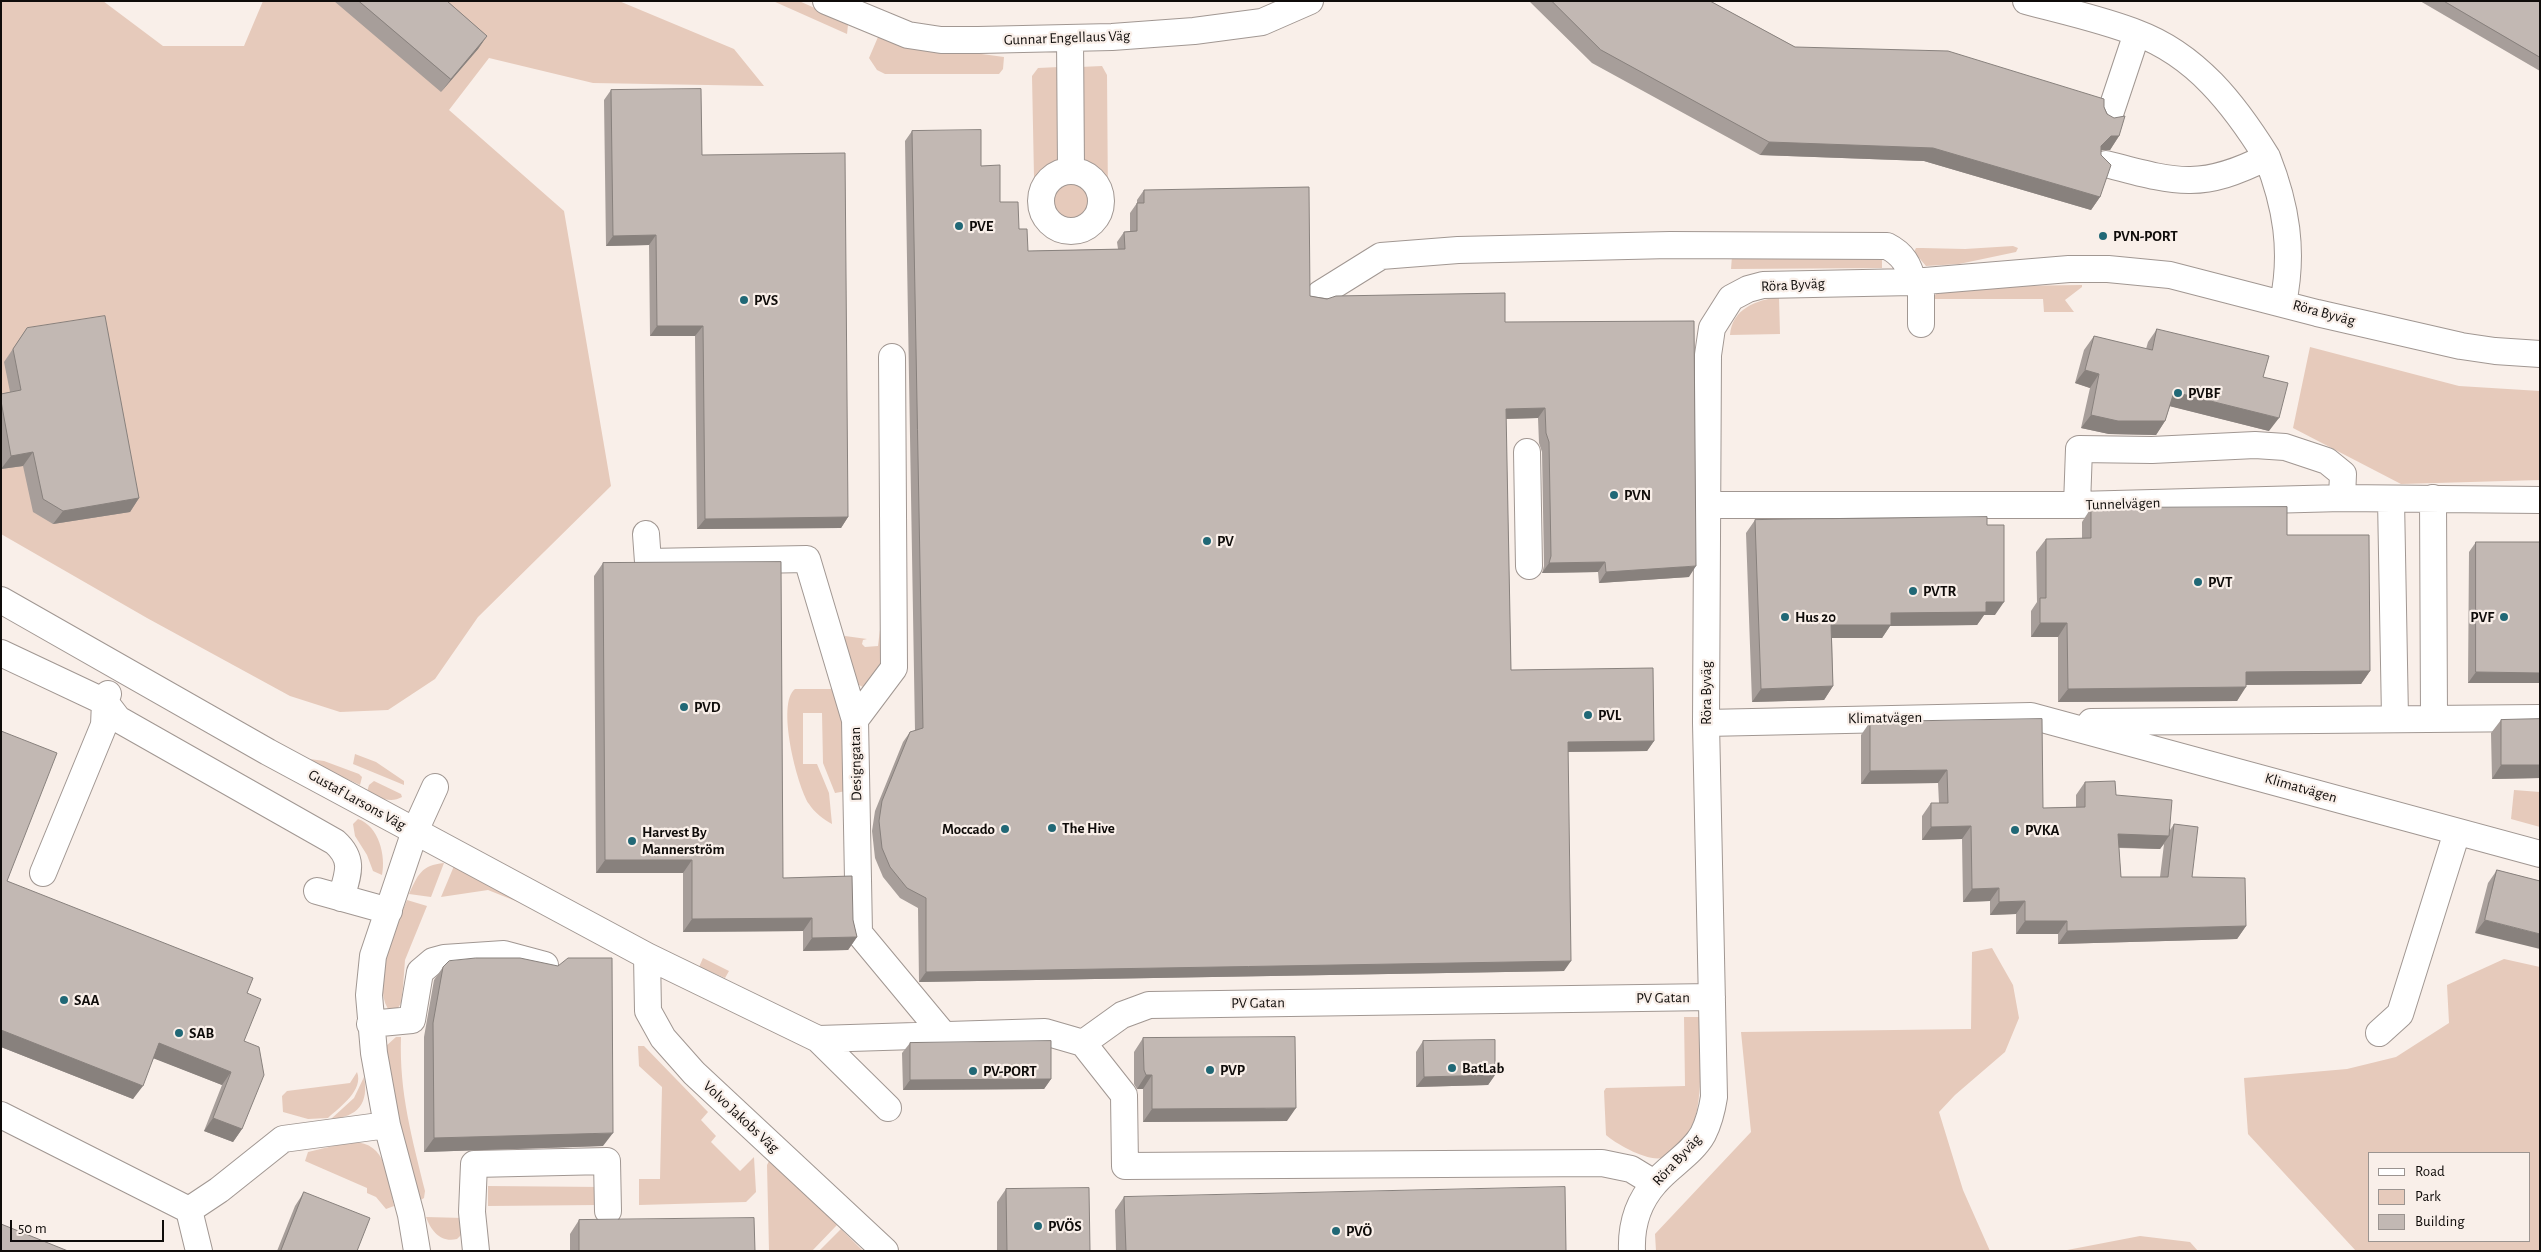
<!DOCTYPE html>
<meta charset="utf-8">
<style>
body{margin:0}
#map{position:relative;width:2541px;height:1252px;overflow:hidden;background:#f9efe9;font-family:"Alegreya Sans",sans-serif}
canvas{display:block}
.frame{position:absolute;inset:0;border:2px solid #0f0c0a;pointer-events:none}
.legend{position:absolute;left:2368px;top:1152px;width:162px;height:90px;box-sizing:border-box;background:#f9efe9;border:1px solid #9b9490;margin:0;padding:6px 9px;list-style:none;font-size:15px;color:#0f0c0a}
.legend li{display:flex;align-items:center;gap:10px;height:25px}
.legend b{width:25px;border:1px solid #9b9490}
.scale{position:absolute;left:10px;top:1220px;width:154px;height:22px;box-sizing:border-box;border:2px solid #0f0c0a;border-top:0;padding-left:6px;font-size:15px;line-height:18px;white-space:nowrap;color:#0f0c0a;-webkit-text-stroke:4px #f9efe9;paint-order:stroke}
</style>
<div id="map">
<canvas width="2541" height="1252"></canvas>
<div class="frame"></div>
<ul class="legend">
<li><b style="height:6px;background:#fff"></b>Road</li>
<li><b style="height:14px;background:#e6cabb"></b>Park</li>
<li><b style="height:14px;background:#c2b8b3"></b>Building</li>
</ul>
<div class="scale">50 m</div>
</div>
<script>
const g = document.querySelector('canvas').getContext('2d');
g.lineJoin = 'round';
function paint(path, color) { g.fillStyle = color; g.fill(path, 'evenodd'); }
function strokePath(path, color, width, dash) { g.strokeStyle = color; g.lineWidth = width; g.lineCap = dash ? 'butt' : 'round'; g.setLineDash(dash || []); g.stroke(path); }
function write(font, color, halo, rows, align = 'center') {
  g.font = font + ' "Alegreya Sans",sans-serif'; g.lineWidth = 4.5; g.setLineDash([]); g.textBaseline = 'middle'; g.strokeStyle = halo; g.fillStyle = color; for (const [text, x, y, turn = 0] of rows) {
    g.save(); g.translate(x, y); g.rotate((+turn || 0) * Math.PI / 180); g.textAlign = isNaN(turn) ? turn : align; if (halo) g.strokeText(text, 0, 0); g.fillText(text, 0, 0); g.restore();
  }
}
paint(new Path2D(`
 M1,1H103L163,46H244L263,1H619L734,49L764,86L593,83L489,58L449,110L564,211L611,486L478,617L435,679L388,710L340,712L290,696L147,618L1,534Z
 M773,1H799L842,20L848,25L847,34Z
 M878,37L904,47L967,52L1004,57L1003,69L999,74H885L877,70L869,58Z
 M1102,66L1107,75L1108,203C1107,194 1106,183 1099,176C1092,169 1085,169 1081,159L1080,67Z
 M1059,67V158L1054,168L1040,179L1034,177L1032,76L1038,68Z
 M1048 202a22 22 0 1 1 44 0a22 22 0 1 1-44 0Z
 M2013,246L2018,248L2016,252L1959,264L1926,266L1914,252L1916,248H1922L1965,249Z
 M1732,256L1882,258V268L1731,269Z
 M2082,285V287L2065,300L2074,312H2044L2043,299H1932L1936,294C1984,284 2034,286 2082,285Z
 M1779,297L1780,334L1730,335C1732,309 1756,300 1779,297Z
 M2310,347L2459,386L2540,391V480L2401,484L2293,428Z
 M882,613C885,650 888,658 865,688L857,684L842,641L845,636L867,639L863,640L862,644L865,647L878,646Z
 M795,689H834L840,691L852,790L835,793L823,763L822,713H803V764H817L829,793L832,824C824,820 814,812 809,804C797,786 776,703 795,689Z
 M355,754L376,762L404,781V785L353,764Z
 M310,759L324,761L359,774L362,777L360,785L323,768Z
 M374,781L401,794L402,797C390,804 378,797 367,792L369,785Z
 M2514,790L2540,792V827L2511,819Z
 M358,819C379,826 386,856 382,875L373,871L367,855L355,836L353,824Z
 M444,863L431,897L409,894C418,875 421,865 444,863Z
 M454,866L533,908L488,890L441,897Z
 M407,900L427,906L405,960L403,987L401,1003L397,1010L388,1009C372,982 396,927 407,900Z
 M1992,948L2013,985L2019,1018L2005,1052L1955,1095L1939,1112L1963,1190L1990,1251H1656L1655,1234L1751,1132L1741,1032L1971,1029L1972,952Z
 M703,958L729,971L725,978L699,967Z
 M2504,959L2540,967V1251H2356L2248,1134L2244,1078L2347,1069L2396,1057L2449,1023L2447,985ZM2370,1153H2530V1241H2370Z
 M1684,1017H1699C1699,1047 1703,1080 1697,1110C1694,1127 1681,1148 1665,1157C1651,1164 1616,1144 1606,1135L1604,1091L1606,1088L1685,1086Z
 M396,1037H401C399,1092 412,1138 425,1191L424,1198L419,1201L388,1074L386,1046Z
 M638,1046H644L708,1112L701,1120L716,1136L711,1142L740,1171L754,1157L756,1192L746,1202L639,1205V1179H660L662,1087L639,1066Z
 M357,1072C364,1090 340,1107 328,1118L308,1119L283,1112L282,1096L287,1091L350,1083Z
 M364,1077C369,1103 358,1117 331,1119L354,1098Z
 M350,1142C387,1140 388,1178 394,1206L386,1209L376,1197L367,1193V1188L305,1161L308,1152Z
 M770,1159L837,1225L812,1251H769L767,1165Z
 M488,1186L603,1187L598,1205L488,1206Z
 M426,1217L464,1218L463,1233L457,1239C441,1243 431,1231 426,1217Z
 M841,1229L863,1251H819Z
 M2140,1236L2190,1242L2198,1251H2062Z`), '#e6cabb');
const minor = new Path2D(`
 M826,1L908,35L941,40H978L1112,37L1194,31L1262,22L1310,1
 M2026,1C2063,11 2101,19 2137,33C2196,55 2234,104 2267,157
 M1070,38L1071,170
 M2109,117L2137,33
 M2106,164C2175,182 2200,191 2267,157C2286,205 2294,251 2283,303
 M1041 201a30 30 0 1 1 60 0a30 30 0 1 1-60 0Z
 M1921,282V324
 M1320,294L1381,256L1458,250L1670,245L1887,246C1903,254 1909,265 1913,282L2069,269H2108L2170,275L2317,313L2461,346L2495,351L2540,354
 M892,357L894,668L855,720L859,933L943,1034
 M1527,452L1529,566
 M2433,498L2434,718
 M2391,499L2395,718
 M1706,505H2077L2342,498L2540,500
 M2077,505L2079,449L2152,450L2255,445L2285,447L2327,461L2343,474L2342,498
 M646,534L648,562L807,559L855,720
 M1,600L268,752L647,956L818,1039L888,1108
 M1,653L105,702L118,719L335,842C355,860 348,874 341,898
 M2091,722L2540,718
 M1706,723L2031,716L2540,854
 M43,873L104,725L105,702L108,694
 M317,891L389,911
 M647,956L648,1011L663,1038L694,1073L885,1251
 M370,1024L412,1020L420,972L433,961L444,958L504,954L545,965
 M2379,1033L2400,1014L2457,832
 M818,1039L1045,1032L1083,1043L1122,1015L1149,1005L1712,997
 M1083,1043L1124,1095L1125,1166L1602,1163L1631,1169L1654,1183
 M1,1115L189,1210L199,1251
 M189,1210L219,1190L283,1139L387,1125
 M417,1251L411,1215L387,1125L374,1053L369,995L373,956L415,831L435,787
 M476,1251L472,1212L474,1164L607,1161L608,1211
 M1632,1251C1631,1226 1638,1202 1655,1183C1669,1166 1692,1154 1703,1134C1709,1122 1712,1110 1714,1097L1706,723L1708,355L1712,328L1731,298L1748,289L1763,285L1913,282`);
strokePath(minor, '#a19792', 28);
strokePath(minor, '#fff', 26);
paint(new Path2D(`
 M334,1H447L487,36L478,49L441,92Z
 M1529,1H1710L1795,47L2104,107L2119,136L2110,150H2101L2100,197L2091,210L1924,161L1760,155L1592,63Z
 M2420,1H2540V71Z
 M611,90L702,155L848,517L841,528L697,529L695,336H650L649,245L606,246L604,100Z
 M912,131L981,166L1000,202L1019,229L1028,251L1118,249L1117,242L1124,232L1130,231V213L1137,203V200L1144,190L1310,296L1505,322L1689,577L1599,583L1598,572L1542,573L1544,566L1542,452L1539,443L1538,418L1506,419L1511,670L1654,741L1647,751L1568,752L1564,971L919,982L918,908L900,898L883,877L875,858L872,831L875,811L903,742L910,732L915,731L905,141Z
 M27,328L139,498L130,512L53,524L33,512L23,466L1,469V394L10,392L4,362Z
 M2157,329L2263,377L2269,431L2170,406L2165,421L2156,435L2109,434L2081,428L2090,388L2075,383L2084,350L2094,336L2146,349L2148,342Z
 M2091,508L2287,535L2370,671L2361,684L2246,685L2237,701L2058,702V637H2031V611L2037,602L2036,552L2046,539H2082V522Z
 M1755,520L1987,525L1995,615H1984L1977,625L1890,626L1882,638H1832L1833,686L1824,700L1752,702L1746,533Z
 M2476,542H2540V683H2468L2469,552Z
 M603,563L783,878L853,920L857,937L848,950L803,951V931L683,932V873H596L594,576Z
 M2540,719V778L2492,779L2491,733L2501,720Z
 M1870,722L2043,808L2076,807V795L2085,782L2116,795L2170,830L2174,824L2192,877L2246,926L2237,939L2058,944V934H2016V914L1990,915V901L1963,902L1962,839L1922,840V816L1931,803H1939L1938,783L1861,784V735ZM2164,844L2160,877H2121L2119,848L2160,849Z
 M1,731L7,881L247,993L244,1041L242,1129L233,1142L204,1131L222,1085L154,1058L133,1099L1,1047Z
 M2497,870L2540,881L2475,933L2488,883Z
 M443,967L603,1146L424,1152V1037L434,980Z
 M1143,1038L1287,1121L1143,1122V1089H1137L1134,1084V1052Z
 M1423,1041L1495,1075L1488,1085L1416,1087V1052Z
 M910,1043L1051,1079L1044,1089L903,1090L902,1053Z
 M1006,1189L1090,1251H997V1202Z
 M304,1192L357,1251H277L295,1206Z
 M1124,1197L1566,1251H1116L1115,1210Z
 M579,1220L755,1251H570V1234Z`), '#a79e9a');
paint(new Path2D(`
 M487,36L478,49L441,92L451,79Z
 M2111,136H2119L2110,150H2102L2092,160L2101,146Z
 M1769,142L1933,148L2100,197L2091,210L1924,161L1760,155Z
 M656,235L649,245L606,246L613,236Z
 M657,326H703L695,336H650Z
 M2085,370L2099,374L2090,388L2075,383Z
 M2174,392L2279,418L2269,431L2165,405Z
 M1545,408L1538,418L1499,419L1506,409Z
 M2091,415L2165,421L2156,435L2109,434L2081,428Z
 M33,452L23,466L1,469L11,456Z
 M139,498L130,512L53,524L63,511Z
 M848,517L841,528L697,529L705,519Z
 M1605,562L1598,572L1542,573L1549,563Z
 M1696,566L1689,577L1599,583L1606,572Z
 M1986,602H2004L1995,615H1984L1977,625L1890,626L1882,638H1822L1831,625L1891,613Z
 M2040,623H2067L2058,637H2031Z
 M2370,671L2361,684L2236,685L2246,672Z
 M2476,672L2540,673V683H2468Z
 M1833,686L1824,700L1752,702L1761,689Z
 M2246,687L2237,701L2058,702L2068,689Z
 M1654,741L1647,751L1560,752L1568,742Z
 M2501,765H2540V778L2492,779Z
 M1947,770L1938,783L1861,784L1870,771Z
 M1971,826L1962,839L1922,840L1931,827Z
 M2118,834L2169,836L2160,849L2109,847Z
 M605,860H692L683,873H596Z
 M1999,888L1990,901L1963,902L1972,889Z
 M2025,901L2016,914L1990,915L1999,902Z
 M812,918L803,931L683,932L692,919Z
 M2485,920L2540,934V949L2475,933Z
 M2025,921H2067L2058,934H2016Z
 M2246,926L2237,939L2058,944L2067,931Z
 M857,937L848,950L803,951L812,938Z
 M1571,961L1564,971L919,982L926,972Z
 M1,1030L143,1086L133,1099L1,1047Z
 M159,1043L231,1072L222,1085L150,1057Z
 M1146,1075H1152L1143,1089H1137Z
 M1495,1075L1488,1085L1416,1087L1424,1077Z
 M1051,1079L1044,1089L903,1090L910,1080Z
 M1296,1108L1287,1121L1143,1122L1152,1109Z
 M213,1118L242,1129L233,1142L204,1131Z
 M613,1133L603,1146L424,1152L434,1138Z`), '#88817d');
const building = new Path2D(`
 M359,1H447L487,36L451,79Z
 M1552,1H1710L1795,47L1948,51L2104,99V107L2107,114L2114,118L2125,116L2119,136H2111L2101,146V155L2111,165L2100,197L1933,148L1769,142L1601,50Z
 M2444,1H2540V57Z
 M701,89L702,155L845,153L848,517L705,519L703,326H657L656,235L613,236L611,90Z
 M981,130V166L1000,165V202H1018L1019,229H1027L1028,251L1125,249L1124,232L1137,231V203H1144V190L1309,187L1310,296L1327,299L1336,296L1505,293V322L1694,321L1696,566L1606,572L1605,562L1549,563L1551,556L1549,442L1546,433L1545,408L1506,409L1511,670L1653,668L1654,741L1568,742L1571,961L926,972V898L907,888L890,867L882,848L879,821L882,801L910,732L923,728L912,131Z
 M105,316L139,498L63,511L43,499L33,452L11,456L1,401V394L21,390L13,349L27,328Z
 M2157,329L2269,356L2263,377L2288,383L2279,418L2174,392L2165,421H2118L2091,415L2099,374L2085,370L2094,336L2152,350Z
 M2287,507V535H2369L2370,671L2246,672V687L2068,689L2067,623H2040V598H2046V539L2091,538V508Z
 M1987,517V525H2004V602H1986V612L1891,613V625H1831L1833,686L1761,689L1755,520Z
 M2476,542H2540V673L2476,672Z
 M781,562L783,878L852,876L853,920L857,937L812,938V918L692,919V860H605L603,563Z
 M2042,719L2043,808L2085,807V782L2115,781L2116,795L2172,800L2169,836L2118,834L2121,877H2168L2174,824L2198,827L2192,877L2245,878L2246,926L2067,931V921H2025V901L1999,902V888L1972,889L1971,826L1931,827V803H1948L1947,770L1870,771V722Z
 M2540,719V765H2501V720Z
 M1,731L57,753L7,881L253,978L247,993L261,999L244,1041L259,1047L264,1075L242,1129L213,1118L231,1072L159,1043L143,1086L1,1030Z
 M2497,870L2540,881V934L2485,920Z
 M476,958H520L558,966L568,958H612L613,1133L434,1138L433,1023L443,967L449,961Z
 M1295,1037L1296,1108L1152,1109V1075H1146L1144,1070L1143,1038Z
 M1495,1040V1075L1424,1077L1423,1041Z
 M1051,1041V1079L910,1080V1043Z
 M1565,1187L1566,1251H1126L1124,1197Z
 M1089,1188L1090,1251H1007L1006,1189Z
 M304,1192L370,1218L357,1251H281Z
 M754,1218L755,1251H579V1220Z
 M1,1224L68,1251H1Z`);
paint(building, '#c2b8b3');
strokePath(building, '#88817d', 1);
for (const [x, y, r, color] of [
 [959,226,5,"#216876"],
 [2103,236,5,"#216876"],
 [744,300,5,"#216876"],
 [2178,393,5,"#216876"],
 [1614,495,5,"#216876"],
 [1207,541,5,"#216876"],
 [2198,582,5,"#216876"],
 [1913,591,5,"#216876"],
 [1785,617,5,"#216876"],
 [2504,617,5,"#216876"],
 [684,707,5,"#216876"],
 [1588,715,5,"#216876"],
 [1052,828,5,"#216876"],
 [1005,829,5,"#216876"],
 [2015,830,5,"#216876"],
 [632,841,5,"#216876"],
 [64,1000,5,"#216876"],
 [179,1033,5,"#216876"],
 [1452,1068,5,"#216876"],
 [1210,1070,5,"#216876"],
 [973,1071,5,"#216876"],
 [1038,1226,5,"#216876"],
 [1336,1231,5,"#216876"]
]) { const dot = new Path2D(); dot.arc(x, y, r, 0, 2 * Math.PI); g.fillStyle = color; g.fill(dot); strokePath(dot, '#f9efe9', 2); }
write('15px', '#0f0c0a', '#f9efe9', [
 ["Gunnar Engellaus Väg",1067,38,-2],
 ["Röra Byväg",1793,285,-3],
 ["Röra Byväg",2324,313,15],
 ["Tunnelvägen",2123,504,-2],
 ["Röra Byväg",1706,693,-90],
 ["Klimatvägen",1885,718,-1],
 ["Designgatan",856,764,-91],
 ["Klimatvägen",2301,788,16],
 ["Gustaf Larsons Väg",357,800,29],
 ["PV Gatan",1663,998,-1],
 ["PV Gatan",1258,1003,-1],
 ["Volvo Jakobs Väg",741,1117,43],
 ["Röra Byväg",1677,1160,-47]
]);
write('bold 15px', '#0f0c0a', '#f9efe9', [
 ["PVE",969,226],
 ["PVN-PORT",2113,236],
 ["PVS",754,300],
 ["PVBF",2188,393],
 ["PVN",1624,495],
 ["PV",1217,541],
 ["PVT",2208,582],
 ["PVTR",1923,591],
 ["Hus 20",1795,617],
 ["PVF",2494,617,"right"],
 ["PVD",694,707],
 ["PVL",1598,715],
 ["The Hive",1062,828],
 ["Moccado",995,829,"right"],
 ["PVKA",2025,830],
 ["Harvest By",642,832],
 ["Mannerström",642,849],
 ["SAA",74,1000],
 ["SAB",189,1033],
 ["BatLab",1462,1068],
 ["PVP",1220,1070],
 ["PV-PORT",983,1071],
 ["PVÖS",1048,1226],
 ["PVÖ",1346,1231]
], 'left');
</script>
